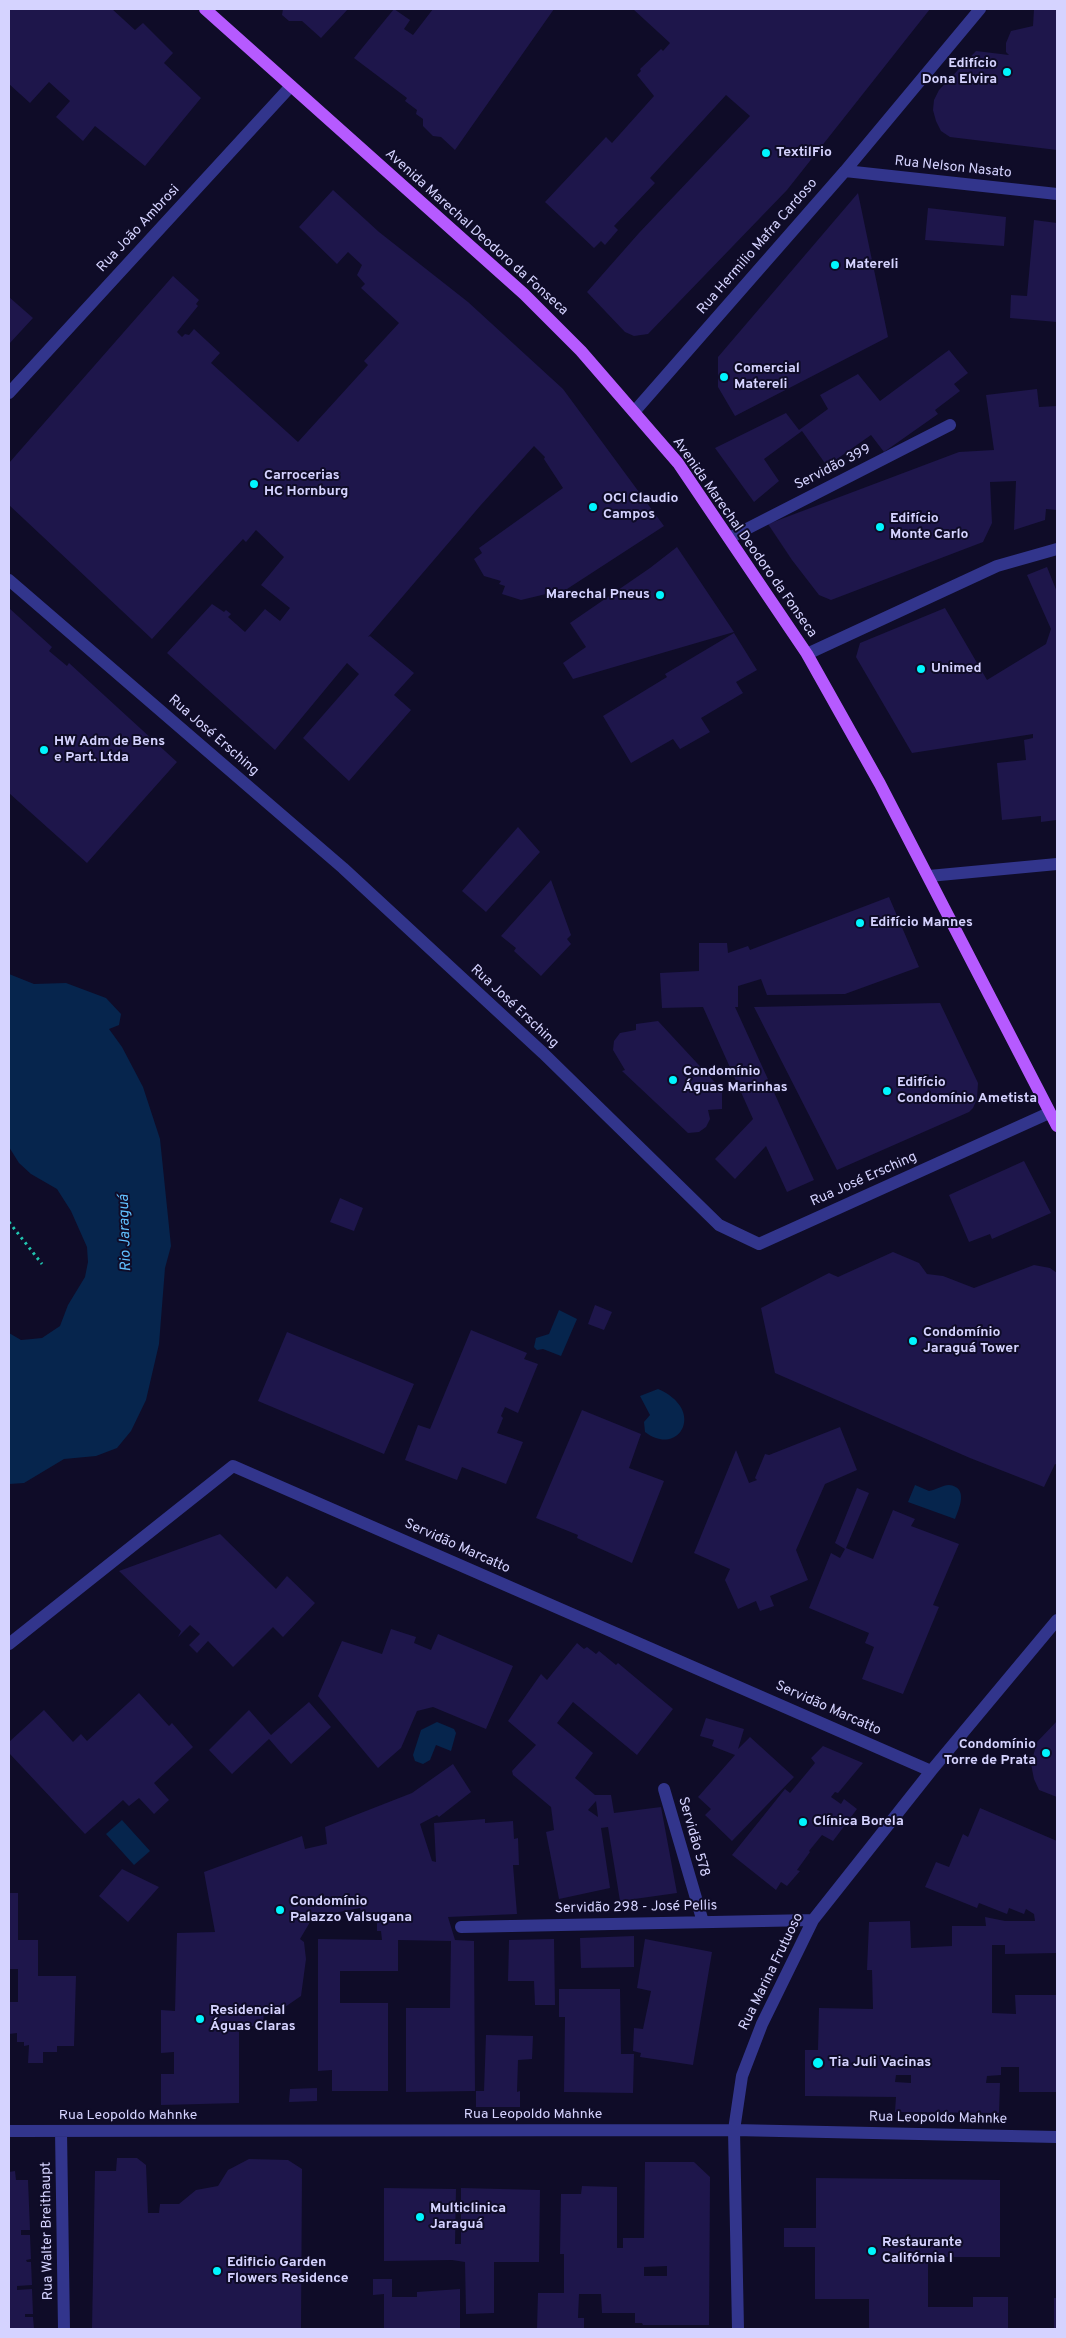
<!DOCTYPE html>
<meta charset="utf-8">
<style>
body{margin:0}
#map{position:relative;width:1066px;height:2338px;overflow:hidden;background:#0f0c28;font-family:Overpass,sans-serif}
canvas{display:block}
.frame{position:absolute;inset:0;border:10px solid #d5d3ff;pointer-events:none}
</style>
<div id="map">
<canvas width="1066" height="2338"></canvas>
<div class="frame"></div>
</div>
<script>
const g = document.querySelector('canvas').getContext('2d');
g.lineJoin = 'round';
function paint(path, color) { g.fillStyle = color; g.fill(path, 'evenodd'); }
function strokePath(path, color, width, dash) { g.strokeStyle = color; g.lineWidth = width; g.lineCap = dash ? 'butt' : 'round'; g.setLineDash(dash || []); g.stroke(path); }
function write(font, color, halo, rows, align = 'center') {
  g.font = font + ' Overpass,sans-serif'; g.lineWidth = 4; g.setLineDash([]); g.textBaseline = 'middle'; g.strokeStyle = halo; g.fillStyle = color; for (const [text, x, y, turn = 0] of rows) {
    g.save(); g.translate(x, y); g.rotate((+turn || 0) * Math.PI / 180); g.textAlign = isNaN(turn) ? turn : align; if (halo) g.strokeText(text, 0, 0); g.fillText(text, 0, 0); g.restore();
  }
}
paint(new Path2D(`
 M9,974L34,984L66,983L106,998L121,1014L119,1025L109,1029L122,1047L143,1087L160,1139L171,1246L165,1268L159,1344L146,1400L131,1431L117,1448L96,1456L64,1459L24,1483L9,1484V1333L21,1340L32,1339L42,1338L60,1326L68,1305L85,1277L88,1262L87,1247L71,1211L57,1189L31,1174L19,1163L9,1147Z
 M559,1310L577,1319L561,1356L543,1349L537,1350L534,1347L536,1338L549,1334Z
 M658,1389C707,1410 679,1458 645,1432L644,1422L650,1415L640,1396Z
 M915,1485L929,1491C935,1490 943,1485 949,1485C969,1487 959,1509 955,1519L908,1502Z
 M437,1722L454,1729L456,1733L451,1751L436,1745L430,1760L423,1764L415,1761L413,1755L421,1730Z
 M122,1820L150,1851L134,1865L106,1834Z`), '#06254d');
paint(new Path2D(`
 M9,9H112L135,30L143,23L173,53L164,63L201,98L145,166L95,126L83,141L56,117L70,101L49,82L30,103L9,84Z
 M283,9H348L321,38L302,21H289L282,15Z
 M394,9L410,20L404,29L413,35L433,9H554L455,150L441,137L433,136L423,126V119L416,114L417,110L405,101L407,98L354,58Z
 M633,9H930L787,190L648,334L634,336L625,332L587,292L639,233L750,116L726,95L650,178L655,183L614,226L618,230L605,245L601,241L594,248L545,202L606,137L612,143L654,96L637,75L641,71L640,69L661,49L663,51L670,43Z
 M1034,9H1057V150L950,137L941,131L936,121L933,110L934,100L939,90L976,51L1009,55L1006,52V43L1011,31L1033,26Z
 M333,190L379,232L468,302L563,389L664,526L567,589L521,600L502,594L505,586L499,584L501,581L484,576L474,559L482,553L479,548L563,488L544,459L545,457L534,446L480,506L368,637L370,636L414,673L394,695L411,710L349,781L303,738L359,674L347,663L275,750L167,653L212,604L224,612L226,610L231,614L228,617L245,632L265,609L280,621L290,608L261,585L284,557L256,530L246,542L243,539L152,639L9,505V463L173,276L199,300L196,304L198,306L177,332L182,337L185,334L189,335L194,329L220,353L211,363L298,442L368,365L364,361L399,323L361,288L365,284L357,275L362,265L348,252L337,264L299,227Z
 M858,193L888,337L735,416L718,387V357Z
 M928,208L1006,217L1004,246L925,240Z
 M1034,220L1057,223V322L1010,318L1011,295L1027,296Z
 M9,297L33,318L9,344Z
 M949,350L968,373L954,384L960,391L935,410L938,414L884,452L871,435L827,466L802,431L764,459L779,481L754,502L715,448L786,413L799,430L828,409L820,395L858,374L880,401Z
 M1037,389L1039,407L1057,406V510L1046,509L1045,520L1014,530L1016,481L990,482L992,523L983,542L831,600L819,595L792,560L768,524L959,452L994,450L986,395Z
 M677,547L734,632L573,679L563,663L586,647L570,623L650,568Z
 M1047,567L1057,592V820L1041,822V816L1002,820L997,763L1026,760L1024,740L1033,738V734L912,753L856,657L860,643L945,608L987,680L1046,644L1051,629L1027,575Z
 M9,608L52,647L49,651L67,666L69,663L177,762L87,863L9,793Z
 M734,633L757,670L736,682L743,693L701,718L710,732L680,749L673,739L631,763L603,716L667,677L665,674Z
 M518,827L540,852L486,912L462,891Z
 M551,880L571,935L567,939L571,944L541,976L514,951L516,948L501,936Z
 M889,897L919,967L845,994L767,995L761,979L738,986V1007H735L814,1180L787,1192L766,1146L735,1179L715,1159L753,1119L703,1007L662,1008L660,973L699,971V943H727L728,953L748,946L750,950Z
 M940,1003L978,1083L977,1099L973,1108L969,1112L837,1170L754,1007Z
 M658,1021L722,1090V1109L708,1110L710,1119L706,1127L699,1132L688,1133L622,1071L625,1070L613,1050L614,1041L620,1033L636,1030V1024Z
 M1024,1161L1051,1213L992,1239L990,1234L969,1242L949,1195Z
 M340,1198L363,1208L354,1231L330,1222Z
 M893,1252L919,1263L927,1274L943,1276L974,1288L1034,1265L1050,1268L1057,1273V1465L1055,1464L1044,1487L970,1458L775,1373L761,1308L829,1273L838,1277Z
 M595,1305L612,1312L604,1330L588,1324Z
 M471,1330L527,1353L524,1359L538,1364L518,1413L505,1407L501,1416L503,1418L497,1433L523,1442L506,1484L462,1467L457,1480L405,1460L418,1425L430,1429Z
 M287,1332L414,1384L384,1454L258,1401Z
 M582,1410L641,1434L629,1468L664,1481L632,1563L577,1538L578,1535L536,1518Z
 M840,1427L857,1470L825,1484L796,1550L808,1580L770,1596L774,1606L760,1611L756,1601L738,1609L725,1580L730,1569L694,1553L736,1450L749,1483L757,1480L755,1478L765,1454L769,1455Z
 M857,1488L869,1493L846,1548L873,1559L893,1510L915,1519L911,1526L959,1544L933,1605L939,1607L903,1694L862,1679L874,1647L865,1643L869,1633L809,1608L831,1553L840,1558L845,1549L835,1543Z
 M220,1534L276,1589L287,1576L315,1603L283,1637L273,1627L233,1667L208,1641L197,1653L189,1645L200,1634L190,1625L178,1637L181,1631L119,1571Z
 M391,1629L416,1637L414,1643L431,1650L438,1634L513,1666L486,1729L433,1707L417,1711L401,1748L378,1768L318,1696L342,1641L382,1654Z
 M577,1643L584,1649L587,1647L596,1654L599,1651L616,1665L618,1663L673,1709L637,1755L573,1702L557,1723L593,1753L575,1778L595,1795H611L614,1813L661,1807L677,1893L620,1901L608,1827L601,1828L610,1888L559,1899L546,1832L554,1830L551,1807L513,1775L512,1771L536,1745L508,1721L541,1674L547,1680ZM596,1801L598,1817L588,1810Z
 M139,1693L169,1726L172,1723L193,1747L154,1783L169,1800L154,1814L139,1798L129,1806L123,1800L85,1834L9,1753V1742L44,1710L73,1742L81,1734L87,1741Z
 M309,1702L331,1727L291,1764L269,1739L232,1774L209,1750L249,1710L271,1735Z
 M706,1718L744,1729L738,1749L750,1737L794,1777L732,1841L705,1815L711,1809L698,1797L735,1755L712,1746L714,1740L700,1736Z
 M1057,1721V1797L1039,1790L1034,1779L1031,1764L1037,1742Z
 M823,1746L863,1763L838,1793L835,1792L831,1797L841,1804L844,1799L857,1809L833,1841L822,1835L809,1851L810,1852L797,1870L800,1871L787,1886L781,1882L776,1890L732,1855L785,1789L790,1793L815,1763L811,1758Z
 M453,1764L471,1792L439,1817L437,1815L420,1824L432,1861L436,1862L434,1823L485,1819V1823L513,1821L514,1839L518,1838L519,1865H513L517,1914L448,1917L455,1940L474,1941L475,2091L406,2092V2008H450L451,1941L398,1940V1971H340V2003H388V2091H332V2070L318,2071V1939L382,1940L381,1931H377V1919L381,1918V1914L361,1912L360,1908L313,1917L300,1939L304,1942L306,1959L301,1996L285,2007L264,2009L263,2026H239V2103L161,2105V2074H174V2052L161,2053V2010L175,2011L177,1933L215,1932L204,1872L302,1836L305,1849L327,1844L325,1827L412,1793Z
 M980,1808L1057,1841V1953L1005,1954V1945H992V2013L1016,2014L1015,1995H1057V2092H1019V2067H1001V2075L987,2076L986,2083H1000L999,2113L895,2112L896,2097L805,2096V2050H818L819,2008L873,2009L872,1970H867L869,1922L910,1921L911,1948L952,1946V1926H986L985,1917L1005,1921H1035L1034,1914L1026,1909L1024,1914L1009,1908L1007,1914L979,1903L977,1908L925,1887L936,1862L949,1867L963,1834L968,1837ZM896,2075H911V2083L895,2082Z
 M122,1869L159,1887L128,1922L99,1896Z
 M9,1893H18V1940H38V1976H76L74,2046H57V2052H43V2063H28L29,2045L24,2046V2042H17V2033L9,2034V2002H18V1969H9Z
 M634,1936V1967L581,1968L580,1938Z
 M554,1939L555,2005H535L534,1981H508L509,1940Z
 M645,1939L712,1952L693,2065L640,2057L641,2053L633,2051L634,2028L643,2029L651,1991L637,1988Z
 M559,1989H620L621,2054H634L633,2093L564,2092L565,2017H559Z
 M486,2035L533,2036L532,2059L518,2060L517,2092L520,2091V2107H476V2091H484Z
 M317,2088V2101L289,2102L290,2089Z
 M117,2158H137L146,2165L148,2213H159L160,2204H179L196,2190L218,2186L228,2170L249,2159L288,2160L302,2169L301,2329H92L95,2171H116Z
 M645,2162H694L710,2177L709,2325H643L642,2323H635V2313H602L601,2294H579L578,2318H584V2329H537L538,2293H564V2254H560L561,2194H581L582,2186L617,2187V2248H623V2238H644ZM667,2266V2276H644V2267Z
 M15,2171L16,2180H28L30,2230H21V2235H30L31,2259L26,2260L27,2262H31L32,2285L17,2286V2290L32,2289L33,2314H25V2317H33L34,2329H9V2172Z
 M816,2178L1000,2180V2257H928V2307H973V2297H1008V2329L869,2328V2299H815V2247H784V2228H816Z
 M384,2188L456,2189L455,2244H461V2188L540,2190L539,2262H494V2313L466,2314L465,2262L452,2260L384,2261Z
 M373,2279H392V2297H417V2292L460,2289V2329H384V2294L373,2295Z
 M1054,2298H1057V2329H1054Z`), '#1e164b');
strokePath(new Path2D(`
 M9,1222L42,1264`), '#21c5b0', 3, [2.5, 4]);
strokePath(new Path2D(`
 M845,171L1057,194
 M9,393L291,86
 M634,412L845,171L980,9
 M729,538L950,425
 M9,580L343,868L543,1053L719,1225L759,1244L1049,1113
 M807,654L997,566L1057,549
 M929,876L1057,864
 M9,1644L233,1466L931,1771
 M664,1789L703,1922
 M461,1927L813,1920
 M9,2131L734,2130L1057,2137
 M61,2131L64,2329
 M738,2329L734,2130L742,2076L762,2024L813,1920L931,1771L1057,1620`), '#32358c', 12);
strokePath(new Path2D(`
 M205,9L524,294L581,351L678,463L807,654L880,784L1057,1126`), '#b65aff', 12);
for (const [x, y, r, color] of [
 [1007,72,5,"#00f6fe"],
 [766,153,5,"#00f6fe"],
 [835,265,5,"#00f6fe"],
 [724,377,5,"#00f6fe"],
 [254,484,5,"#00f6fe"],
 [593,507,5,"#00f6fe"],
 [880,527,5,"#00f6fe"],
 [660,595,5,"#00f6fe"],
 [921,669,5,"#00f6fe"],
 [44,750,5,"#00f6fe"],
 [860,923,5,"#00f6fe"],
 [673,1080,5,"#00f6fe"],
 [887,1091,5,"#00f6fe"],
 [913,1341,5,"#00f6fe"],
 [1046,1753,5,"#00f6fe"],
 [803,1822,5,"#00f6fe"],
 [280,1910,5,"#00f6fe"],
 [200,2019,5,"#00f6fe"],
 [818,2063,6,"#00f6fe"],
 [420,2217,5,"#00f6fe"],
 [872,2251,5,"#00f6fe"],
 [217,2271,5,"#00f6fe"]
]) { const dot = new Path2D(); dot.arc(x, y, r, 0, 2 * Math.PI); g.fillStyle = color; g.fill(dot); strokePath(dot, '#0f0c28', 2); }
write('bold 14px', '#d5d3ff', '#0f0c28', [
 ["Edifício",997,64,"right"],
 ["Dona Elvira",997,80,"right"],
 ["TextilFio",776,153],
 ["Matereli",845,265],
 ["Comercial",734,369],
 ["Matereli",734,385],
 ["Carrocerias",264,476],
 ["HC Hornburg",264,492],
 ["OCI Claudio",603,499],
 ["Campos",603,515],
 ["Edifício",890,519],
 ["Monte Carlo",890,535],
 ["Marechal Pneus",650,595,"right"],
 ["Unimed",931,669],
 ["HW Adm de Bens",54,742],
 ["e Part. Ltda",54,758],
 ["Edifício Mannes",870,923],
 ["Condomínio",683,1072],
 ["Águas Marinhas",683,1088],
 ["Edifício",897,1083],
 ["Condomínio Ametista",897,1099],
 ["Condomínio",923,1333],
 ["Jaraguá Tower",923,1349],
 ["Condomínio",1036,1745,"right"],
 ["Torre de Prata",1036,1761,"right"],
 ["Clínica Borela",813,1822],
 ["Condomínio",290,1902],
 ["Palazzo Valsugana",290,1918],
 ["Residencial",210,2011],
 ["Águas Claras",210,2027],
 ["Tia Juli Vacinas",829,2063],
 ["Multiclinica",430,2209],
 ["Jaraguá",430,2225],
 ["Restaurante",882,2243],
 ["Califórnia I",882,2259],
 ["Edificio Garden",227,2263],
 ["Flowers Residence",227,2279]
], 'left');
write('14px', '#d5d3ff', '#0f0c28', [
 ["Rua Nelson Nasato",953,168,6],
 ["Rua João Ambrosi",139,229,-47],
 ["Avenida Marechal Deodoro da Fonseca",476,233,42],
 ["Rua Hermilio Mafra Cardoso",758,247,-49],
 ["Servidão 399",833,468,-27],
 ["Avenida Marechal Deodoro da Fonseca",744,538,55],
 ["Rua José Ersching",213,736,41],
 ["Rua José Ersching",514,1007,43],
 ["Rua José Ersching",864,1180,-24],
 ["Servidão Marcatto",457,1547,24],
 ["Servidão Marcatto",828,1709,24],
 ["Servidão 578",693,1837,74],
 ["Servidão 298 - José Pellis",636,1908,-1],
 ["Rua Marina Frutuoso",772,1972,-64],
 ["Rua Leopoldo Mahnke",533,2115],
 ["Rua Leopoldo Mahnke",128,2116],
 ["Rua Leopoldo Mahnke",938,2119,1],
 ["Rua Walter Breithaupt",48,2231,-91]
]);
write('italic 15px', '#61c0ff', '#0f0c28', [
 ["Rio Jaraguá",126,1233,-92]
]);
</script>
